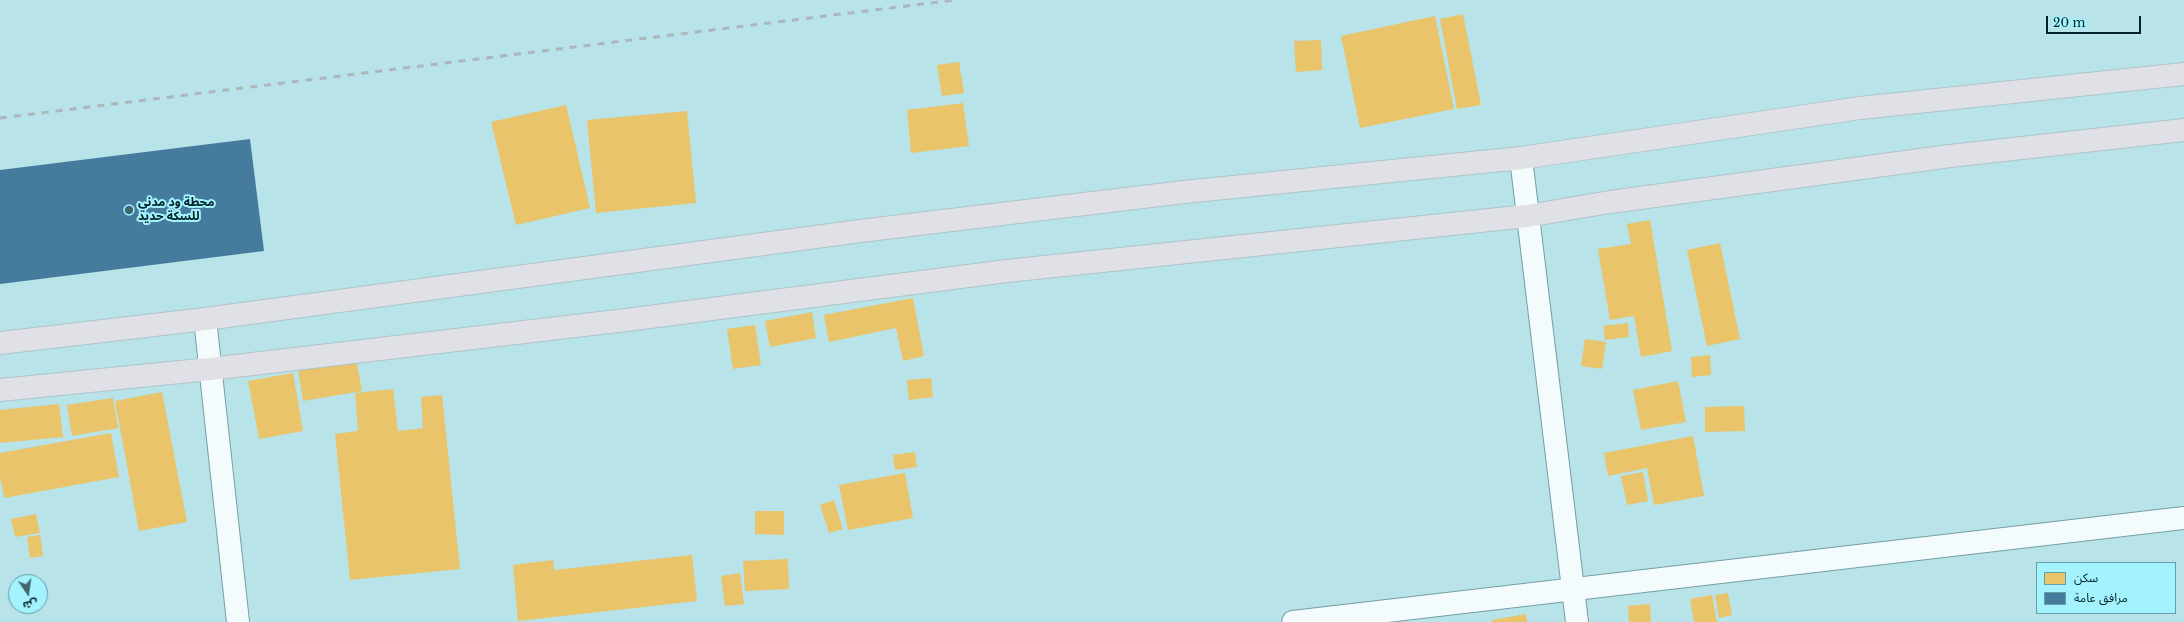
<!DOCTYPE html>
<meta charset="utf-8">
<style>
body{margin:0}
#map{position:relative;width:2184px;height:622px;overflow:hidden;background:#b7e3e9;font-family:"Libre Baskerville","Noto Sans Arabic",serif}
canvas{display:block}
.legend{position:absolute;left:2036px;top:562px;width:140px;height:52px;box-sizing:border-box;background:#a3f2fd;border:1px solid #629fa7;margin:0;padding:5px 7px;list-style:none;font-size:12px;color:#012327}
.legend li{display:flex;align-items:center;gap:8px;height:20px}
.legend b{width:20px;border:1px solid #629fa7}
.north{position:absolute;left:8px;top:574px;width:40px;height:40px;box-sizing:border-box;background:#a3f2fd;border:1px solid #629fa7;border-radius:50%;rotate:167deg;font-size:11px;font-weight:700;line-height:16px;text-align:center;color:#012327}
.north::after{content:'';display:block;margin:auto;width:14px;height:18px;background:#41666b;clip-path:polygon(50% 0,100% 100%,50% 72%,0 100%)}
.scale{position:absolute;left:2046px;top:16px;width:95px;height:18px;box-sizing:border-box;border:2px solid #012327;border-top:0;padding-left:5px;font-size:12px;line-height:14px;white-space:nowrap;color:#012327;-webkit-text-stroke:3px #a3f2fd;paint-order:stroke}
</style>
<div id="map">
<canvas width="2184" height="622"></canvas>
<ul class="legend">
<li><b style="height:11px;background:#e9c46a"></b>سكن</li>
<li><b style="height:11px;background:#457b9d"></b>مرافق عامة</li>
</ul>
<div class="north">ش</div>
<div class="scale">20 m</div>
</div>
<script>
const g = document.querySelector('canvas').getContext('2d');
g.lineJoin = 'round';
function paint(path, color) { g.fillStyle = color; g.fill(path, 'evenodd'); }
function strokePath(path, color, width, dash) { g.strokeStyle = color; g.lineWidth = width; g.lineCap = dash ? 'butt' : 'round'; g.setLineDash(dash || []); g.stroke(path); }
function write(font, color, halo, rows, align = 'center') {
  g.font = font + ' "Libre Baskerville","Noto Sans Arabic",serif'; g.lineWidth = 4; g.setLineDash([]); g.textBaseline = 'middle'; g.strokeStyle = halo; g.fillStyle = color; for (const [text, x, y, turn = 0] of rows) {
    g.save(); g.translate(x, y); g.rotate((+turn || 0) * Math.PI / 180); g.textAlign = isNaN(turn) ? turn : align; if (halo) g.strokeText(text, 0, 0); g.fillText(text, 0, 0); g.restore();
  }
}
paint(new Path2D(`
 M1463,14L1481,105L1457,109L1440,19Z
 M1435,16L1454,109L1360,128L1341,36Z
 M1321,40L1322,70L1296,72L1294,41Z
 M959,62L964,93L942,96L937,65Z
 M963,103L969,146L911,153L907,110Z
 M566,105L590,208L516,225L491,122Z
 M687,111L696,203L596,213L587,120Z
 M1650,220L1672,351L1641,357L1634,316L1610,320L1598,249L1631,244L1627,224Z
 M1720,243L1740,339L1707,346L1687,250Z
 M913,298L924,356L903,361L896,328L829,342L824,315Z
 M812,312L816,338L770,347L765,321Z
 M1628,323L1629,337L1605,340L1603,326Z
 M755,325L761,365L733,369L727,329Z
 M1585,339L1606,342L1602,369L1581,366Z
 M1710,355L1711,375L1692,377L1691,357Z
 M356,359L362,391L303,401L298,369Z
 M293,373L303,431L259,439L248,381Z
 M931,378L933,397L909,400L907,380Z
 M1678,381L1686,422L1641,430L1633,390Z
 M393,389L398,431L423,428L421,397L442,395L460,569L350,580L335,434L358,431L355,393Z
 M162,392L187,522L139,531L115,401Z
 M113,398L118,428L72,436L67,405Z
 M59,404L63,437L0,443V410Z
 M1744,406L1745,431L1705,432V407Z
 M111,433L119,477L4,498L0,477V453Z
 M1693,436L1704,496L1654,505L1647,468L1608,476L1604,453Z
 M915,452L917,467L895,470L893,455Z
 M1643,472L1648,501L1627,505L1621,476Z
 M905,473L913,518L848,530L839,485Z
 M834,500L843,529L829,533L820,505Z
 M755,511H784V535L755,534Z
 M36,514L40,533L15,537L11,519Z
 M40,535L43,556L30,558L27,537Z
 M692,555L697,601L518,621L513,565L553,560L554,570Z
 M788,559L789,589L745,591L743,561Z
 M740,573L744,604L725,606L721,576Z
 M1728,593L1732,615L1719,618L1715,595Z
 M1712,595L1717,622H1694L1690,599Z
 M1650,604L1651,622H1629L1628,606Z
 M1526,614L1527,622H1493L1492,620Z`), '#e9c46a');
paint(new Path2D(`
 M250,139L264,251L0,284V170Z`), '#457b9d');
const minor = new Path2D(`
 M1521,158L1577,622
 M205,319L238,622
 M1293,622L2184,518`);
const major = new Path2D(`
 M0,343L205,319L860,231L1184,192L1521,158L1860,108L2184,74
 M0,390L210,369L626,320L1007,271L1527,216L1610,202L1950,156L2184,130`);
strokePath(minor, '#749fa5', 24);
strokePath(major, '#aec4c8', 24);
strokePath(minor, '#f4fbfc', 22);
strokePath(major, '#dfe1e6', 22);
strokePath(new Path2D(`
 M0,118L955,0`), '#acb7b9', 3, [7, 7]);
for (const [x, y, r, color] of [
 [129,210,5,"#41666b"]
]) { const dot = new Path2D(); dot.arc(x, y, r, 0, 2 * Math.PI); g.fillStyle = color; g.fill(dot); strokePath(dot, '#a3f2fd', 1.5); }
write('bold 12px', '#012327', '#a3f2fd', [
 ["محطة ود مدني",138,203],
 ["للسكة حديد",138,217]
], 'left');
</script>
